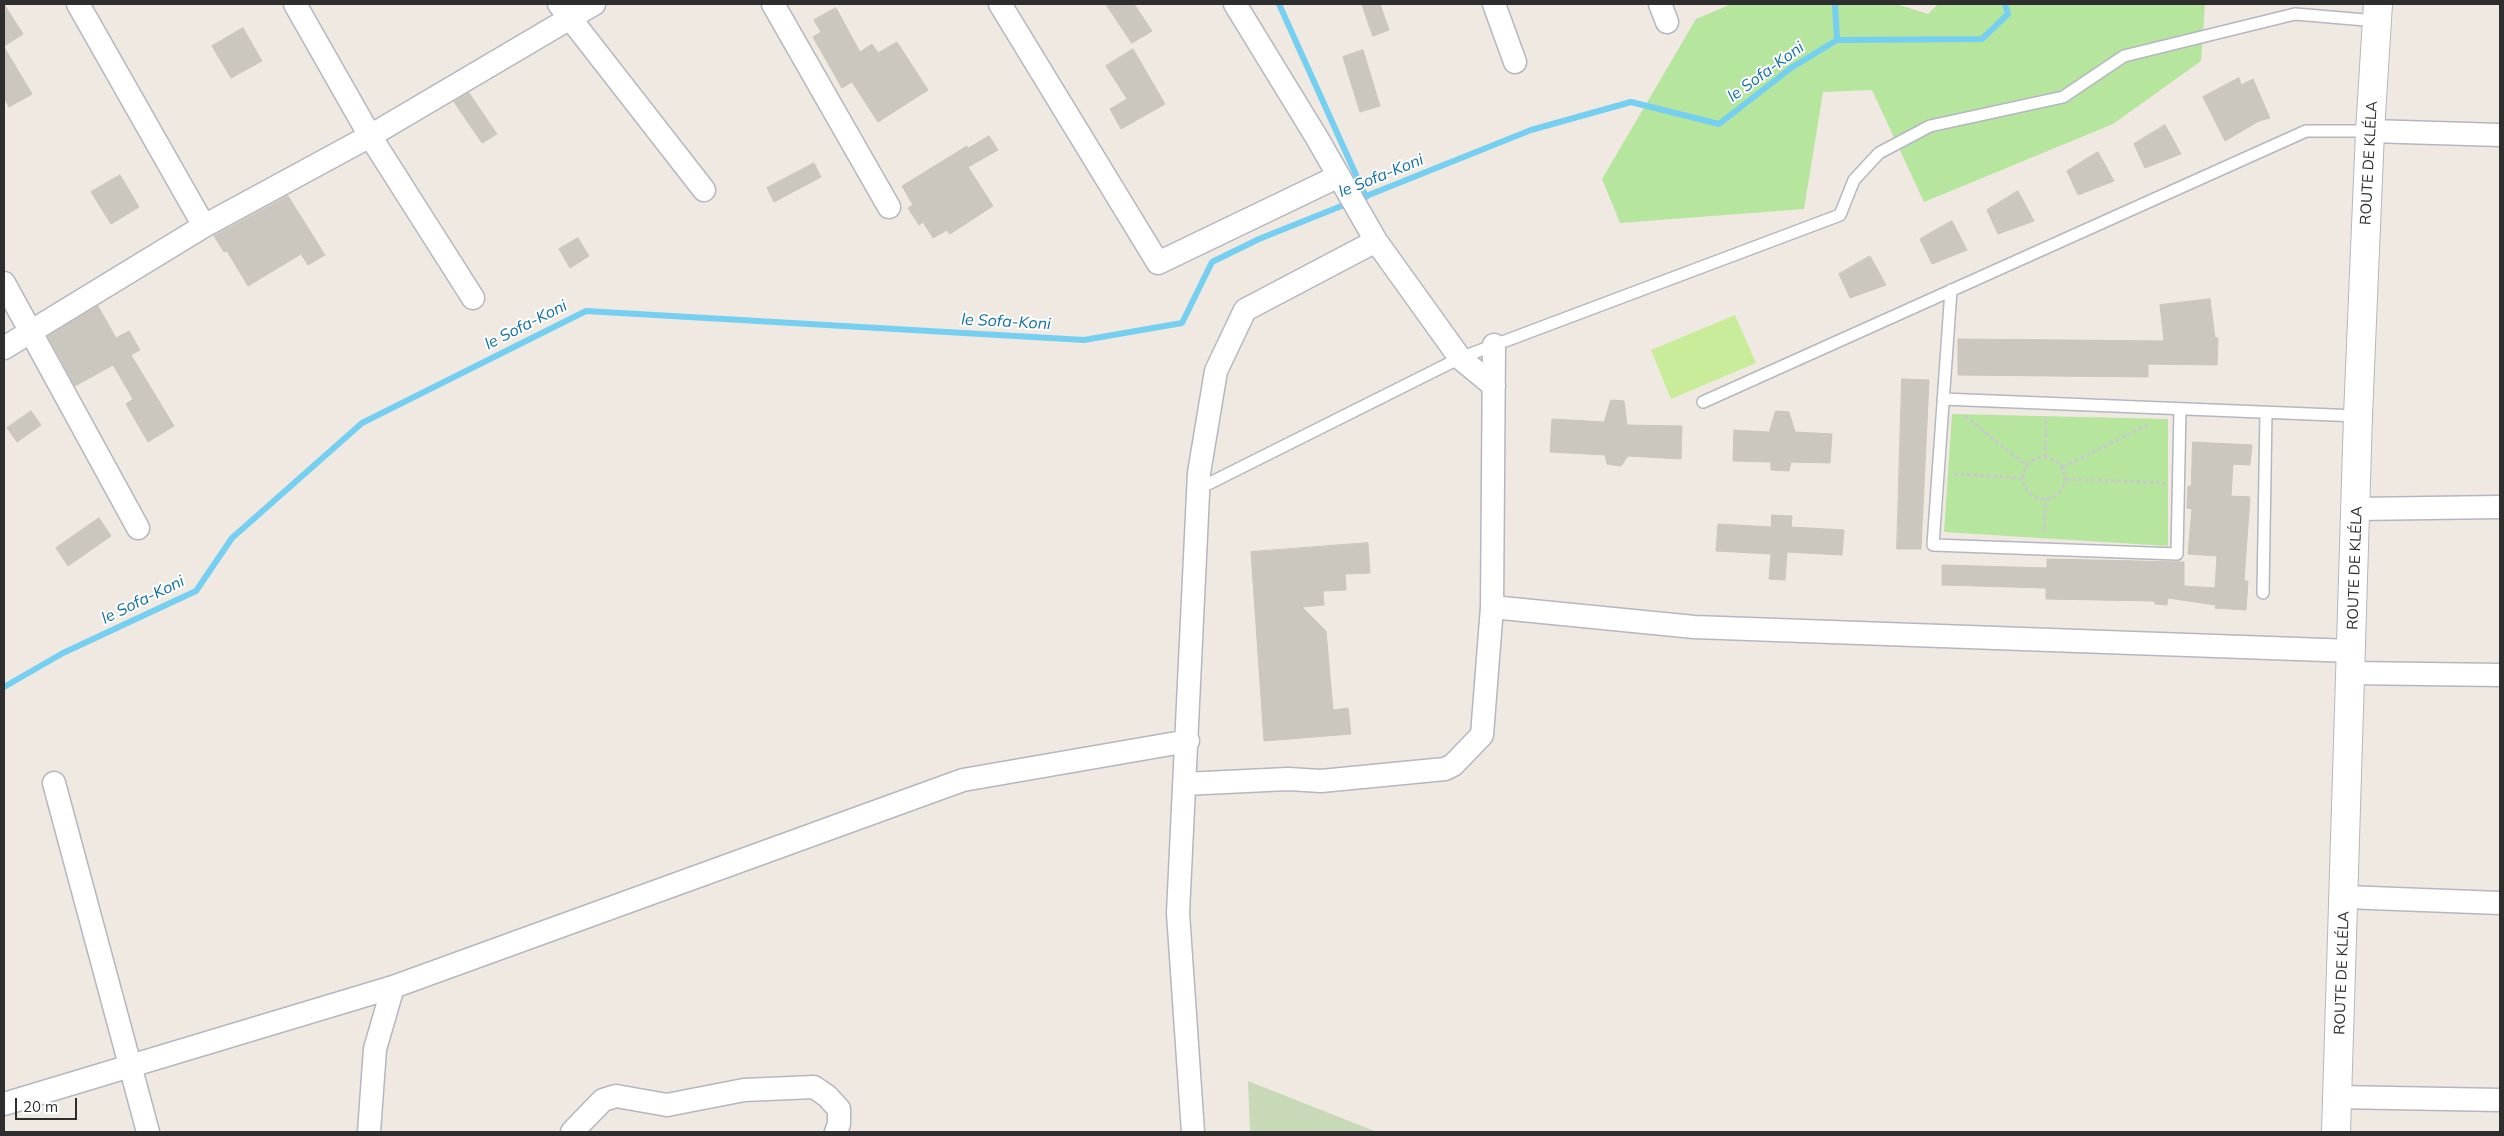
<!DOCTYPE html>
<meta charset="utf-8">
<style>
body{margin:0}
#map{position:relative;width:2504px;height:1136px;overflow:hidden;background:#efe9e1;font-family:Mulish,sans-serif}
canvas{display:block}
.frame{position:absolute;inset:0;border:5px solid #2e2e2e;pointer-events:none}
.scale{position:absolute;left:15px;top:1098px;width:62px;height:22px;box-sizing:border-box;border:2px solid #2e2e2e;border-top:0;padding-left:6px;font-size:15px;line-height:18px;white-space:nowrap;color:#2e2e2e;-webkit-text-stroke:4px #fff;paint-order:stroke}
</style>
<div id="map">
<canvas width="2504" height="1136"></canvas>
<div class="frame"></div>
<div class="scale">20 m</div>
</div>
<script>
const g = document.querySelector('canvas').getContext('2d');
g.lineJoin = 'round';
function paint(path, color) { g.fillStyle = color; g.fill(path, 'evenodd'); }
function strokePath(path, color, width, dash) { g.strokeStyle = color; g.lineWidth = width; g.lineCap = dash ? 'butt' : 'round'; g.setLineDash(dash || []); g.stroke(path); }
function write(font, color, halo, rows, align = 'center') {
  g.font = font + ' Mulish,sans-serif'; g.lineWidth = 4; g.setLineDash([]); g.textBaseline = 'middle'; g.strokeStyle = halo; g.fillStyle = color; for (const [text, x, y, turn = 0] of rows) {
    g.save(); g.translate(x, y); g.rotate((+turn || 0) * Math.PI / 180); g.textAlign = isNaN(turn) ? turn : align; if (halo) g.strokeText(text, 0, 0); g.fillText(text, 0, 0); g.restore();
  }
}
paint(new Path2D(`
 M1728,4H1896L1928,14L1938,4H2205L2201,61L2113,124L1924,202L1872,90L1823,92L1804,209L1620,223L1602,179L1696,19L1727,6Z
 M1952,414L2168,419V546L1944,532Z`), '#b6e59e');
paint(new Path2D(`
 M1248,1081L1377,1132H1250Z`), '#c8d9b8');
paint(new Path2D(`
 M1735,315L1756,363L1671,399L1651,350Z`), '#c9ec9a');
strokePath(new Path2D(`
 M1279,4L1366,197
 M1835,4L1837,40
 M4,687L63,653L196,591L232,538L362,423L586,311L1084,340L1182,323L1212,262L1259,239L1531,130L1631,102L1719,124L1791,68L1837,40L1982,39L2008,14L2005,4`), '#75cff0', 6);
const building = new Path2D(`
 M4,4L23,34L4,46Z
 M1106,4H1134L1152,31L1132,43Z
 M1362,4H1380L1389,30L1373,36Z
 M836,8L860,52L872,44L878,53L897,42L928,90L878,122L852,82L842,88L813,37L821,32L814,20Z
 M243,28L262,61L231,78L212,46Z
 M4,47L32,94L9,107L4,98Z
 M1133,49L1165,104L1121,129L1110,109L1127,99L1106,66Z
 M1363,50L1380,106L1360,112L1343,57Z
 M2239,78L2241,85L2253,79L2270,118L2259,121L2225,141L2203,97Z
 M469,93L497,134L482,143L454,102Z
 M2165,125L2181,154L2145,168L2134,144Z
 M989,136L998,150L968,167L993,206L950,234L947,230L933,238L923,222L919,225L908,208L913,205L902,186L967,146L968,148Z
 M2098,152L2114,181L2078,195L2067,171Z
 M814,163L821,177L774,202L767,188Z
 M120,175L139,207L111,224L91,192Z
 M2018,191L2034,221L1998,234L1987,210Z
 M288,196L325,255L308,265L301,254L248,286L227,251L224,252L214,236Z
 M1952,221L1967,250L1932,264L1920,239Z
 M578,238L589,256L570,268L559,249Z
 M1870,256L1886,285L1850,298L1839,274Z
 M2210,299L2215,338H2218L2217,365L2148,364V377L1958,375V339L2164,341L2160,305Z
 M98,306L116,338L129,331L140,350L131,355L174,426L148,442L126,404L133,399L113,365L75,386L48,336Z
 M1902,379L1929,380L1921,549H1897Z
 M1611,400L1624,401L1627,425L1682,426L1681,459L1628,456L1621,466L1607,464L1605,455L1550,452L1552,419L1604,422Z
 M31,411L41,425L17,442L7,428Z
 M1776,411L1789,412L1795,432L1832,434L1830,463L1791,462L1789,471L1771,470V462L1733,461L1734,430L1769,432Z
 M2193,442L2252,445L2250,465L2233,464L2231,496L2250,497L2244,581H2248L2246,610L2215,608L2216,605L2168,598L2167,605L2155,604L2154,601L2046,599V588L1942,585V565L2047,568V559L2184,562V586L2215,588L2217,556L2188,554L2192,509L2187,508L2188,486H2191Z
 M1772,515L1792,516L1791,527L1844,530L1842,555L1787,552L1785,580L1769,579L1771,554L1716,551L1718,524L1771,527Z
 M99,518L111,536L68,566L56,548Z
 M1368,543L1370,573L1345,574L1346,590L1323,591L1324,605L1302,607L1326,631L1333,710L1348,708L1351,734L1264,741L1251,552Z`);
paint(building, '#cbc7bf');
strokePath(building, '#cbc5ba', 1);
const lane = new Path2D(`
 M1951,290L1933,545L2177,554L2180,409
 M1943,399L2358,416
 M1703,402L2306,131H2370
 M1198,489L1460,358L1840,215L1854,180L1879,153L1930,126L2063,97L2124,56L2295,14L2377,21
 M2263,593L2266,412`);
const street = new Path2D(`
 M78,4L204,226
 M295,4L370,136L473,298
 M559,4L704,190
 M773,4L889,207
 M1000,4L1158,263L1339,176
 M1235,4L1317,138L1376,241L1460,358L1494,386
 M1494,4L1515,62
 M1660,4L1667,22
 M2370,131L2500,135
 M4,283L138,528
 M4,348L204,226L370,136L594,4
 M2357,509L2500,507
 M1492,607L1694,627L2352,651
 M2351,673L2500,675
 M54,783L148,1132
 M1184,784L1288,779L1321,781L1445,769L1453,765L1482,735L1492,607L1494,345
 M2345,897L2500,903
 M2337,1097L2500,1100
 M4,1104L393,987L963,780L1188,741
 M369,1132L375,1049L393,987
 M572,1132L603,1100L616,1096L667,1105L744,1090L814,1087L827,1096L839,1109V1124L836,1132
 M1193,1132L1178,913L1199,473L1216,371L1245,310L1376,241`);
const secondary = new Path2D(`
 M2336,1132L2358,416L2370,131L2378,4`);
strokePath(lane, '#b4b7c1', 14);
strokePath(street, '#b4b7c1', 25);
strokePath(secondary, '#b4b7c1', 30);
strokePath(new Path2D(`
 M1965,416L2027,466
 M2045,457L2046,417
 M2023 478a21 21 0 1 1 42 0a21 21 0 1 1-42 0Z
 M2063,467L2149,424
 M1954,474L2023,478
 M2065,479L2165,483
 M2044,533L2046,499`), '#c9c9c9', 3, [4, 2.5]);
strokePath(lane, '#fff', 11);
strokePath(street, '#fff', 22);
strokePath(secondary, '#fff', 28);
write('15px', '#2e2e2e', '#fff', [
 ["ROUTE DE KLÉLA",2369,163,-87],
 ["ROUTE DE KLÉLA",2355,568,-88],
 ["ROUTE DE KLÉLA",2342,973,-88]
]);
write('italic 16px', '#0d6fa3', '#fff', [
 ["le Sofa-Koni",1766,72,-36],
 ["le Sofa-Koni",1381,176,-22],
 ["le Sofa-Koni",1006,322,3],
 ["le Sofa-Koni",526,325,-27],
 ["le Sofa-Koni",143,600,-26]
]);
</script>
